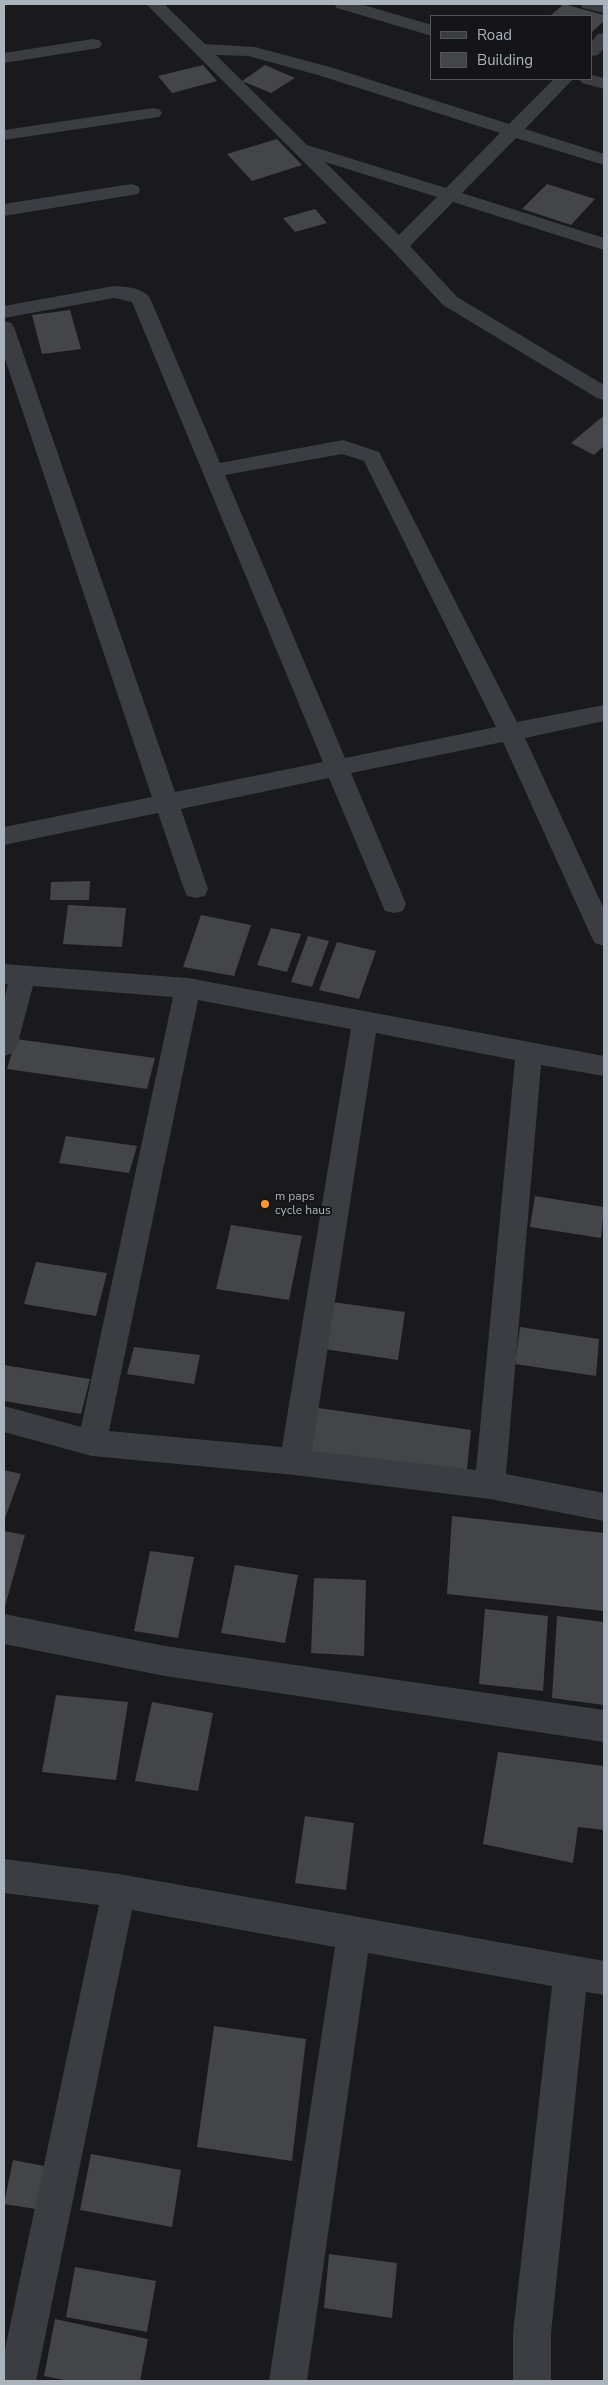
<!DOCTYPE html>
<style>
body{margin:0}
#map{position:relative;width:608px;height:2385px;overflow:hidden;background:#1a1a1c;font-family:"Nunito Sans",sans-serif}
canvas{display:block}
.frame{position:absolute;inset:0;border:5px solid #abb3bc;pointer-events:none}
.legend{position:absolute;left:430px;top:15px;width:162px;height:65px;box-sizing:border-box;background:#151517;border:1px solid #515459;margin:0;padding:6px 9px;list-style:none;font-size:15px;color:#abb3bc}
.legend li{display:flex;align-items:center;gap:10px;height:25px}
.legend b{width:25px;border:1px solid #515459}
</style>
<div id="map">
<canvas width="608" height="2385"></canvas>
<div class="frame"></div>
<ul class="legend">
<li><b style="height:6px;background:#3a3d42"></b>Road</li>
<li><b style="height:14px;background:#444549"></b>Building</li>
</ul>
</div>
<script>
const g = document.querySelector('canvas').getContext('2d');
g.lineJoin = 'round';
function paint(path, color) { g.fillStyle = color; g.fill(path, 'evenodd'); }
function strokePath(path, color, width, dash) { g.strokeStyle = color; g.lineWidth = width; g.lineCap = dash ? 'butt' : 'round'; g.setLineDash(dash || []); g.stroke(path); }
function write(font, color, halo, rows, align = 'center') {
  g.font = font + ' "Nunito Sans",sans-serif'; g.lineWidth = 4; g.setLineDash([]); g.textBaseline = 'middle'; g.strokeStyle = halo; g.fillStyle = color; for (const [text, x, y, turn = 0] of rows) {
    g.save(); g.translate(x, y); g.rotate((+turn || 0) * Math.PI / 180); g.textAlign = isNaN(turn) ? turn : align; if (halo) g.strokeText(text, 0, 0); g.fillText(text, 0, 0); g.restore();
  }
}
paint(new Path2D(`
 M564,4L604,15V21L592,32V16H550Z
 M203,65L217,81L172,93L158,76Z
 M265,65L295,78L271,93L242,81Z
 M277,139L302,165L252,181L227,154Z
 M547,184L595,199L571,225L522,209Z
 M315,209L327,223L295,232L283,218Z
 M70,310L81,349L42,354L32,315Z
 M602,417L604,418V446L594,455L571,443Z
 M90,881L89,900H50L51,882Z
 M68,905L126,908L122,947L63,944Z
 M201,915L251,925L234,976L183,967Z
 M271,928L301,934L287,972L257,965Z
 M308,936L329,941L312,987L291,982Z
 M337,942L376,951L359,999L319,990Z
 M16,1039L155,1058L147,1089L7,1069Z
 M66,1136L137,1146L129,1173L59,1163Z
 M535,1196L604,1207L601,1238L530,1227Z
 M231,1225L302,1236L289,1300L216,1289Z
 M36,1262L107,1273L96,1316L24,1304Z
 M325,1301L405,1312L398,1360L317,1348Z
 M520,1327L599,1339L596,1376L515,1364Z
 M134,1347L200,1355L194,1384L127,1374Z
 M4,1365L90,1379L81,1414L4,1401Z
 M312,1407L471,1430L466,1478L303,1454Z
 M4,1470L21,1474L4,1521Z
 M452,1516L604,1533V1611L447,1594Z
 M4,1531L25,1535L4,1610Z
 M150,1551L194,1557L178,1638L134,1631Z
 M235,1565L298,1575L285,1643L221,1633Z
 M314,1578L366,1580L364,1656L311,1653Z
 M485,1609L548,1616L543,1691L479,1684Z
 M557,1616L604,1622V1705L552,1698Z
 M56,1695L128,1702L116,1780L42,1772Z
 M152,1702L213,1713L198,1791L135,1781Z
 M498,1752L604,1766V1830L578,1827L573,1863L483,1844Z
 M305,1816L354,1823L346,1890L295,1883Z
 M214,2026L306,2039L292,2161L197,2147Z
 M91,2154L181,2170L172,2227L80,2210Z
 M13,2160L49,2167L42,2210L4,2204Z
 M329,2254L397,2263L392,2318L324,2308Z
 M75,2267L156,2281L147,2332L66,2317Z
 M55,2319L148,2339L140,2381H69L44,2376Z`), '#444549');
paint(new Path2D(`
 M146,4H164L205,44L255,47L330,67L509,124L554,79H573L525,129L604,154V165L516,138L462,193L604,238V250L453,202L410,246L457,297L604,385V400L597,398L443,305L392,250ZM216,55L248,56L318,75L500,133L446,188L307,145ZM325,162L437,197L399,235Z
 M334,4H360L432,25V36L337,8Z
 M580,4H604V13L583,8Z
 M604,33V48L598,55L592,56V41L598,34Z
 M93,39L99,40L102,44L99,48L4,63V53Z
 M592,75L604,78V89L582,83L579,79H592Z
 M153,108L159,109L162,113L159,117L4,140V130Z
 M131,184L138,186L140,190L138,194L4,216V204Z
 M114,286C126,287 142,287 150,298L220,463L343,440L379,452L517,722L604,705V721L525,738L604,909V946L595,943L591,936L503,742L351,773L406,904L403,911L394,913L385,911L382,904L329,778L181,809L208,889L205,896L196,898L187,896L184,889L158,813L4,845V827L152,797L4,356V321L11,323L14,327L175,792L323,762L132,302L114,298L4,318V306ZM342,454L364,461L496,727L345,758L225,475Z
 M4,964L188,978L604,1056V1076L541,1065L506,1474L604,1493V1521L490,1499L295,1475L92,1456L4,1432V1406L81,1427L173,997L33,986L17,1046L13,1053L4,1056V1000L8,984H4ZM198,1000L351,1029L282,1447L109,1431ZM376,1033L515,1060L476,1470L312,1451Z
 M4,1614L165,1646L604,1710V1742L165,1676L4,1644Z
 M4,1859L119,1874L604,1961V1995L586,1992L551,2333V2381H513V2333L552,1986L368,1953L307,2381H269L335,1947L132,1910L36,2381H4V2354L99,1905L4,1893Z`), '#3a3d42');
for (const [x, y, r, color] of [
 [265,1204,5,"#fe9730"]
]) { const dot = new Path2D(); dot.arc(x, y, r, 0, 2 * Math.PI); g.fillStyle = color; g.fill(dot); strokePath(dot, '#151517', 2); }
write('12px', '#abb3bc', '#151517', [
 ["m paps",275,1197],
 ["cycle haus",275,1211]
], 'left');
</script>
